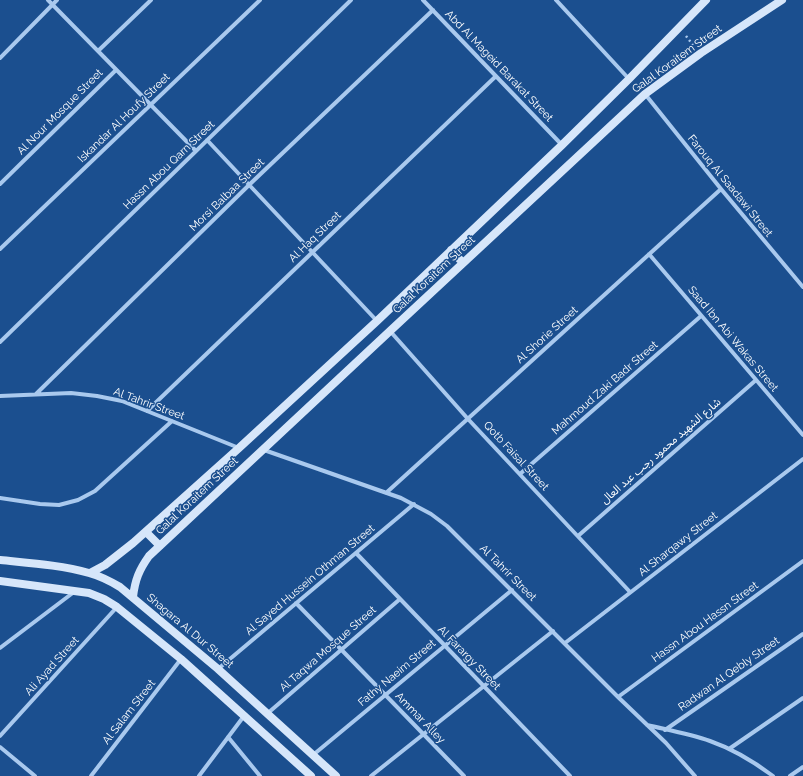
<!DOCTYPE html>
<meta charset="utf-8">
<style>
body{margin:0}
canvas{display:block;background:#1b4f8f}
</style>
<canvas width="803" height="776"></canvas>
<script>
const g = document.querySelector('canvas').getContext('2d');
g.lineJoin = 'round';
function strokePath(path, color, width, dash) { g.strokeStyle = color; g.lineWidth = width; g.lineCap = dash ? 'butt' : 'round'; g.setLineDash(dash || []); g.stroke(path); }
function write(font, color, halo, rows, align = 'center') {
  g.font = font + ' Raleway,"Noto Sans Arabic",sans-serif'; g.lineWidth = 3; g.setLineDash([]); g.textBaseline = 'middle'; g.strokeStyle = halo; g.fillStyle = color; for (const [text, x, y, turn = 0] of rows) {
    g.save(); g.translate(x, y); g.rotate((+turn || 0) * Math.PI / 180); g.textAlign = isNaN(turn) ? turn : align; if (halo) g.strokeText(text, 0, 0); g.fillText(text, 0, 0); g.restore();
  }
}
strokePath(new Path2D(`
 M686,36L693,45`), '#a9c9ee', 2.5, [2, 3]);
strokePath(new Path2D(`
 M48,0L196,151
 M423,0L562,145
 M556,0L629,79
 M98,51L151,0
 M0,58L57,0
 M645,94L721,189L803,287
 M207,140L377,321
 M0,184L116,70
 M0,249L260,0
 M649,254L803,435
 M390,331L468,419L630,592
 M0,342L351,0
 M36,394L249,185L433,10
 M0,396L71,393L97,396L122,401L239,448
 M147,411L495,77
 M264,450L401,498L431,514L447,526L618,697L666,743L695,776
 M520,474L701,316
 M386,493L721,189
 M0,498L40,504L59,505L78,500L95,491L172,421
 M578,536L756,380
 M356,553L570,776
 M296,603L464,776
 M565,643L803,459
 M0,648L74,592
 M218,669L414,504
 M618,697L803,561
 M268,713L400,599
 M647,725C668,730 690,734 710,741C733,749 753,761 773,776
 M665,730L803,634
 M0,736L117,607
 M228,737L260,776
 M0,747L35,776
 M729,749L803,698
 M313,755L512,590
 M91,776L181,659
 M199,776L244,716
 M371,776L553,631
 M790,776L803,767`), '#a9c9ee', 4);
strokePath(new Path2D(`
 M451,250L463,263
 M146,532L160,546
 M0,560C29,563 61,565 89,573C100,576 110,581 120,587L218,669L336,776
 M90,573L105,565L133,543L239,448L377,321L562,145L629,79L706,0
 M0,581L89,593L104,599L117,607L181,659L311,776
 M133,597C135,580 139,570 149,556L390,331L645,94L701,53L782,0`), '#d6e6fa', 8);
write('11px', '#fff', '#1b4f8f', [
 ["Galal Koraitem Street",677,59,-36],
 ["Abd Al Mageid Barakat Street",499,66,46],
 ["Al Nour Mosque Street",60,112,-45],
 ["Iskandar Al Houfy Street",124,118,-44],
 ["Hassn Abou Qarn Street",169,165,-44],
 ["Farouq Al Saadawi Street",730,186,51],
 ["Morsi Balbaa Street",227,195,-44],
 ["Al Haq Street",315,237,-44],
 ["Galal Koraitem Street",434,275,-43],
 ["Al Shorie Street",547,335,-42],
 ["Saad Ibn Abi Wakas Street",733,339,50],
 ["Mahmoud Zaki Badr Street",605,388,-41],
 ["Al Tahrir Street",149,404,20],
 ["شارع الشهيد محمود رجب عبد العال",661,451,-41],
 ["Qotb Faisal Street",516,456,47],
 ["Galal Koraitem Street",197,496,-43],
 ["Al Sharqawy Street",678,544,-38],
 ["Al Tahrir Street",508,573,45],
 ["Al Sayed Hussein Othman Street",310,580,-40],
 ["Hassn Abou Hassn Street",705,622,-36],
 ["Shagara Al Dur Street",190,631,40],
 ["Al Taqwa Mosque Street",328,649,-41],
 ["Al Farargy Street",469,658,46],
 ["Ali Ayad Street",52,666,-48],
 ["Fathy Naeim Street",397,673,-40],
 ["Radwan Al Qebly Street",729,674,-35],
 ["Al Salam Street",129,712,-52],
 ["Ammar Alley",420,718,46]
]);
</script>
